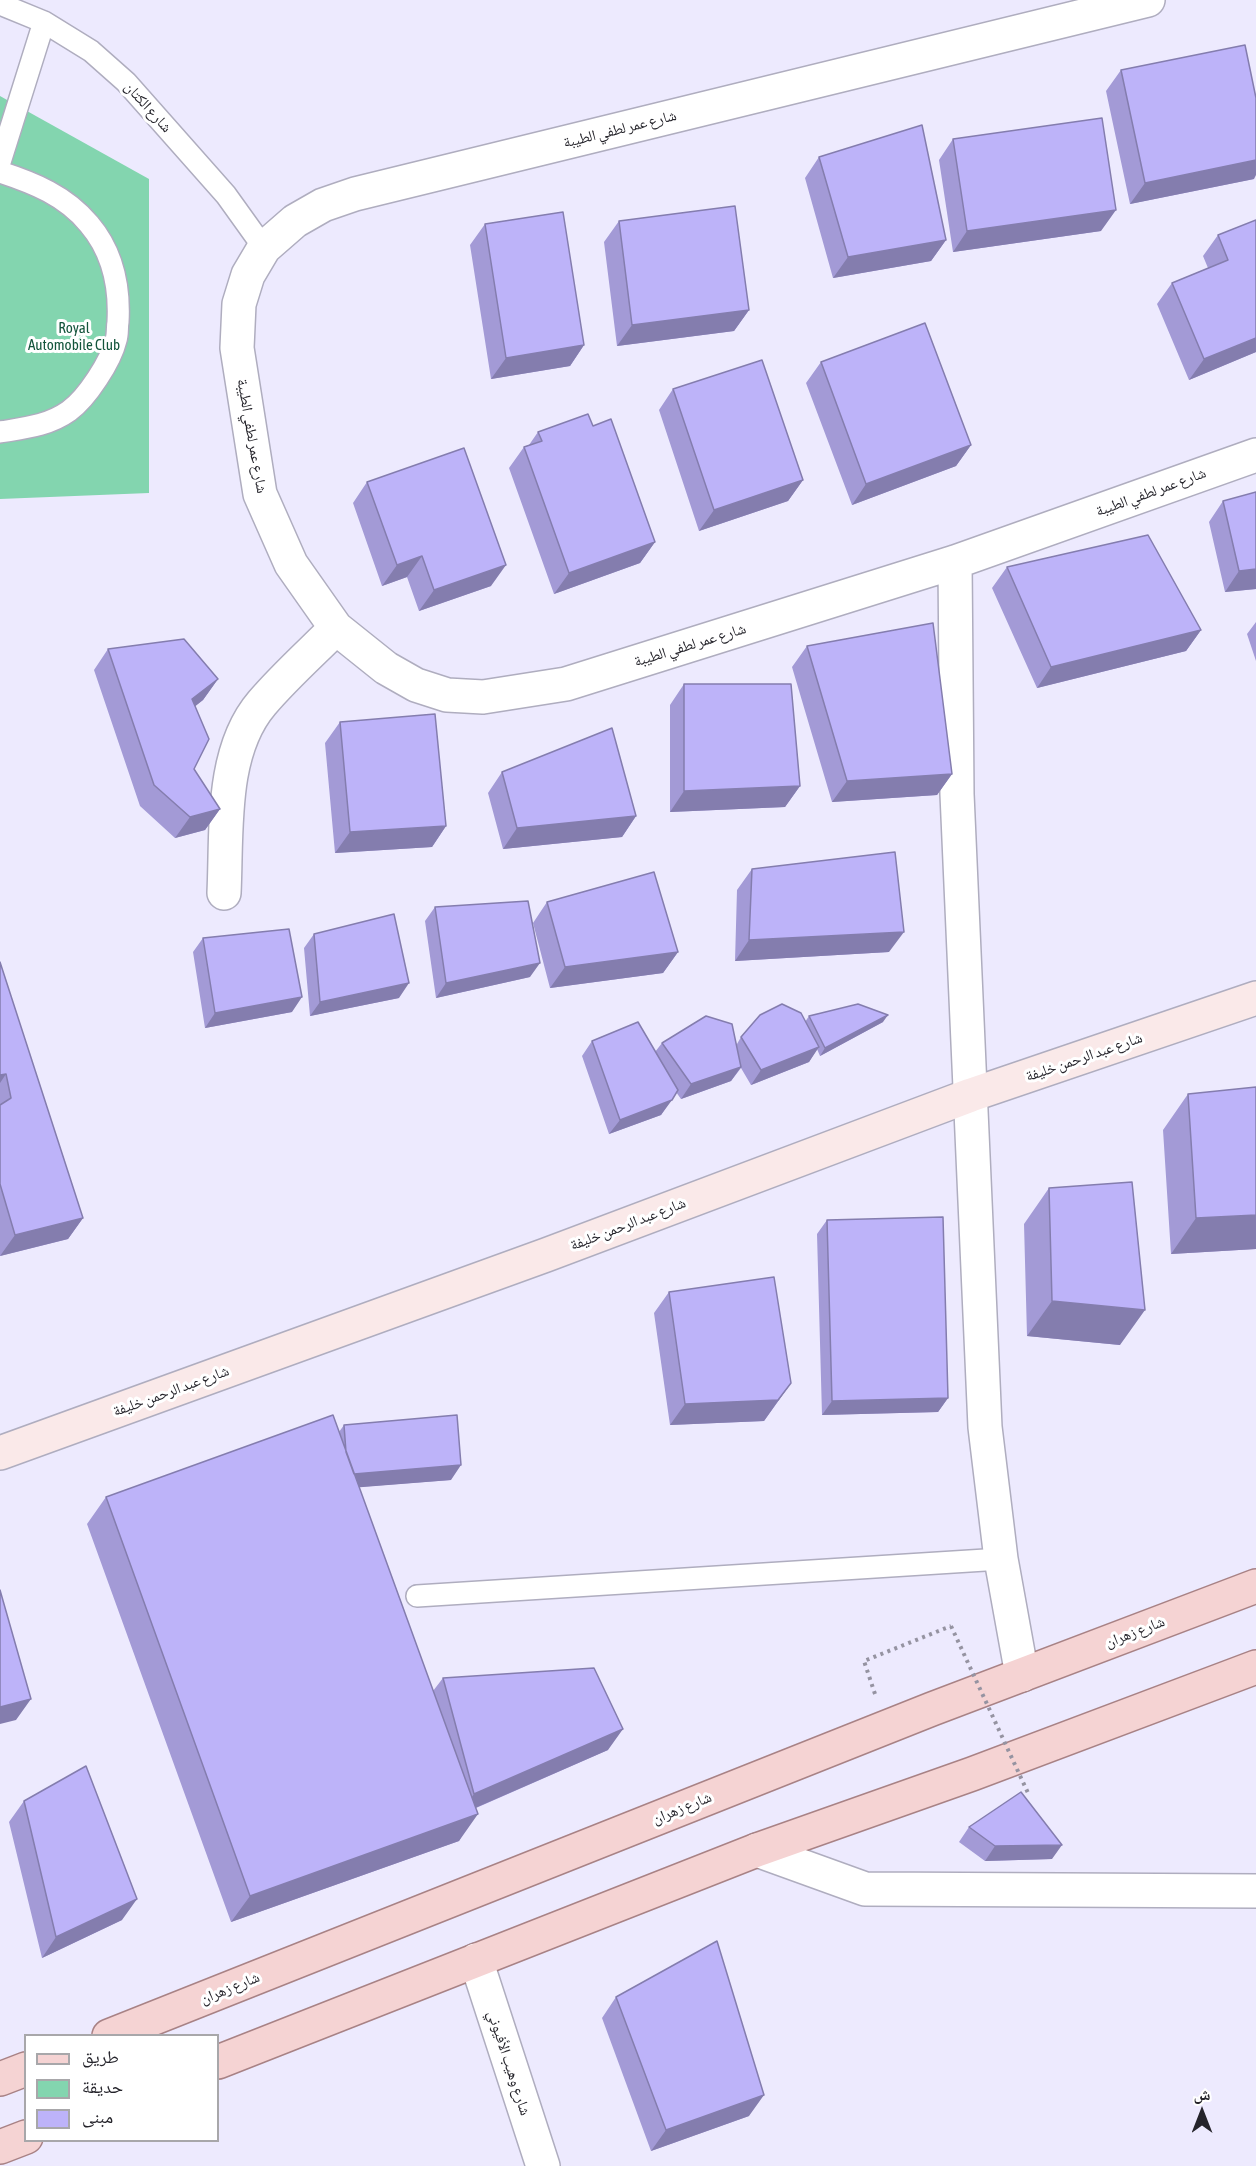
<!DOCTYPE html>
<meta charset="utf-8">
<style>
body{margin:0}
#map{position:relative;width:1256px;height:2166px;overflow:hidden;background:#edeafe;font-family:"Asap Condensed","Noto Naskh Arabic",sans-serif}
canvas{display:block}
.legend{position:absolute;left:24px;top:2034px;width:195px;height:108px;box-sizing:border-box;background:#fff;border:2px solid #a8a7aa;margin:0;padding:8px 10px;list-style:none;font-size:18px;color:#25242b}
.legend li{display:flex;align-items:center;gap:12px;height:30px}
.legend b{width:30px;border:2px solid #a8a7aa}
.north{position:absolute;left:1172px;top:2082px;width:60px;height:60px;-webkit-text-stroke:4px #fff;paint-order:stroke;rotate:0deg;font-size:16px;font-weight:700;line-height:24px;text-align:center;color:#25242b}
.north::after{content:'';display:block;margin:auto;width:21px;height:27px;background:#25242b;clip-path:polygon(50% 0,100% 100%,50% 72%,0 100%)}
</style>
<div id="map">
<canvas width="1256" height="2166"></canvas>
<ul class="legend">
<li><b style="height:8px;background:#f5d3d3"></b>طريق</li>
<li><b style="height:16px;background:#83d5af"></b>حديقة</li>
<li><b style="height:16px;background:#bdb3f9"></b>مبنى</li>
</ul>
<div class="north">ش</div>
</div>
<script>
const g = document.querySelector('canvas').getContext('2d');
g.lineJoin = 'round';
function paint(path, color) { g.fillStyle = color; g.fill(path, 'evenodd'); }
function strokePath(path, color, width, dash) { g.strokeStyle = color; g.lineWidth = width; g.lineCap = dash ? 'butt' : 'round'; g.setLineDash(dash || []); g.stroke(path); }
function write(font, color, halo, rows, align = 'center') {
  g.font = font + ' "Asap Condensed","Noto Naskh Arabic",sans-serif'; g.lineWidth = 6; g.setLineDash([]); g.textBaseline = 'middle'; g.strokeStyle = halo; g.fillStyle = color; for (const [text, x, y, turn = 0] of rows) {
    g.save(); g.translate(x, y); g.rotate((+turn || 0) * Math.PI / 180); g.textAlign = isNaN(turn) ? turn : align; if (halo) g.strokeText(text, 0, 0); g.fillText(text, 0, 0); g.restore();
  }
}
paint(new Path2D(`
 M0,96L149,179V493L0,499Z`), '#83d5af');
const lane = new Path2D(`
 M0,4L44,22L91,51L126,82L226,195L264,248
 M0,162L44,22
 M0,172C34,183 66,196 89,224C112,251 120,286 118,322C117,327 118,334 116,340C111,361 87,398 69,411C48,426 24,428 0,432
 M417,1596L1001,1559`);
const street = new Path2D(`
 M1148,0L355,194L323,205L295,221L264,248L248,275L239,304L237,348L260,494L291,564L336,628L386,668L416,685L447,695L483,697L566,684L955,562L1256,455
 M955,562L957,794L985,1427L1001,1559L1022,1675
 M224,893C227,832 220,752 262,703C284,677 311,653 336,628
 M757,1850L865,1889L1256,1891
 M476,1960L543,2166`);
const secondary = new Path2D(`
 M0,1453L546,1255L971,1095L1256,998`);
const primary = new Path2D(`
 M109,2036L932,1709L1256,1586
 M218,2062L757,1850L972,1774L1256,1667
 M0,2079L26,2069
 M0,2147L26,2137`);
strokePath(lane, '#afadbf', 24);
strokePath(street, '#afadbf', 36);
strokePath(secondary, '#afadbf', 36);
strokePath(primary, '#a88285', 36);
strokePath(new Path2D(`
 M875,1694L864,1661L951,1626`), '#9593a1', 4, [3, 4.5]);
strokePath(lane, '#fff', 21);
strokePath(street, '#fff', 33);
strokePath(secondary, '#fae9e9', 33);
strokePath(primary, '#f5d3d3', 33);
strokePath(new Path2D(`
 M951,1626L1028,1793`), '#9593a1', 4, [3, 4.5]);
paint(new Path2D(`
 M1121,70L1254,179L1130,204L1106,91Z
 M953,139L1101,231L953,252L939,160Z
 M819,157L946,240L931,261L833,278L805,178Z
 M1256,220V352L1189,380L1157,304L1172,283L1208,268L1203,256L1218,235Z
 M619,221L749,310L734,331L617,346L604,242Z
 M485,224L584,345L570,366L491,379L470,245Z
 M821,362L971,445L956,466L852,505L806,383Z
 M673,389L803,480L788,501L699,531L659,410Z
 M593,426L655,542L640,563L554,594L509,468L524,447L529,445L538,432Z
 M367,482L491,586L419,611L407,577L382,586L353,503Z
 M1223,501L1256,589L1225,592L1209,522Z
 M1007,567L1201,630L1186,651L1037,688L992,588Z
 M1256,622V661L1247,634Z
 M807,646L952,774L937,795L832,802L792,667Z
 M108,649L218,679L203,700L195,706L194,769L220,809L205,830L175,838L140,806L94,670Z
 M684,684L800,786L785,807L670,812V705Z
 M340,722L446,826L432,847L335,853L325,743Z
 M502,772L636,816L622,837L503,849L488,793Z
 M752,869L889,952L735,961L737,890Z
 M547,902L678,952L663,973L550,988L533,923Z
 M435,907L530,977L436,998L425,921Z
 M314,934L399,998L310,1016L304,948Z
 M203,938L292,1012L205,1028L193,952Z
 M0,962L83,1218L68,1239L0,1256Z
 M809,1016L883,1022L820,1056L817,1049L809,1062L751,1085L741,1068L731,1081L681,1099L676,1092L661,1115L609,1134L582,1056L592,1041L655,1052L662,1043L737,1044L741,1037L805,1022Z
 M1188,1094L1256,1249L1171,1254L1163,1130Z
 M1049,1188L1120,1345L1027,1336L1024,1224Z
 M827,1220L948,1398L938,1412L822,1415L817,1234Z
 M669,1292L791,1383L764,1421L670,1425L654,1313Z
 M344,1425L451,1480L359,1487L433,1691L443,1678L608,1750L476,1808L459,1841L231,1922L87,1524L106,1497L339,1432Z
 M24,1801L122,1920L42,1958L9,1822Z
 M969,1827L1052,1859L985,1861L959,1842Z
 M616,1997L749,2116L651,2151L602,2018Z`), '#a39ad6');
paint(new Path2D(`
 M1256,160V175L1254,179L1130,204L1145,183Z
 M1116,210L1101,231L953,252L967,231Z
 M946,240L931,261L833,278L848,257Z
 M749,310L734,331L617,346L632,325Z
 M1256,338V352L1189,380L1204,359Z
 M584,345L570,366L491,379L506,358Z
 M971,445L956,466L852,505L866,484Z
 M803,480L788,501L699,531L714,510Z
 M655,542L640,563L554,594L569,573Z
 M422,556L407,577L382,586L397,565Z
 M506,565L491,586L419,611L434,590Z
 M1256,569V589L1225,592L1239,571Z
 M1201,630L1186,651L1037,688L1051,667Z
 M218,679L203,700L178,720L192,699Z
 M952,774L937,795L832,802L847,781Z
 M800,786L785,807L670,812L684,791Z
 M220,809L205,830L175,838L190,817Z
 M636,816L622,837L503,849L517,828Z
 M446,826L432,847L335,853L350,832Z
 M904,932L889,952L735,961L749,940Z
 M678,952L663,973L550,988L565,967Z
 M540,963L530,977L436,998L446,983Z
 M409,983L399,998L310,1016L320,1002Z
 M302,997L292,1012L205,1028L215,1013Z
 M888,1015L883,1022L820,1056L825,1048Z
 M819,1047L809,1062L751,1085L761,1070Z
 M741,1067L731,1081L681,1099L691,1084Z
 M6,1074L0,1083V1075Z
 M672,1100L661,1115L609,1134L620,1120Z
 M1256,1215V1249L1171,1254L1196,1218Z
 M83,1218L68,1239L0,1256L15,1235Z
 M1052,1301L1145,1310L1120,1345L1027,1336Z
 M791,1383L764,1421L670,1425L685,1404Z
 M948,1398L938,1412L822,1415L832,1401Z
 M461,1465L451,1480L338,1489L348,1474Z
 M31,1699L16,1720L0,1724V1707Z
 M623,1729L608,1750L459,1815L474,1794Z
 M478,1814L459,1841L231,1922L250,1896Z
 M1062,1845L1052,1859L985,1861L995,1846Z
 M137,1899L122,1920L42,1958L56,1937Z
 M764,2095L749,2116L651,2151L666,2130Z`), '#847dae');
const building = new Path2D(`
 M1245,45L1256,98V160L1145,183L1121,70Z
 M1102,118L1116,210L967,231L953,139Z
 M922,125L946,240L848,257L819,157Z
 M735,206L749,310L632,325L619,221Z
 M563,212L584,345L506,358L485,224Z
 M1256,220V338L1204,359L1172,283L1228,260L1218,235Z
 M925,323L971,445L866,484L821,362Z
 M762,360L803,480L714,510L673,389Z
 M588,414L593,426L611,419L655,542L569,573L524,447L542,441L538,432Z
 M464,448L506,565L434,590L422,556L397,565L367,482Z
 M1256,492V569L1239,571L1223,501Z
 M1148,535L1201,630L1051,667L1007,567Z
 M933,623L952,774L847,781L807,646Z
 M184,639L218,679L192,699L209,739L194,769L220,809L190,817L154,785L108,649Z
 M684,684H791L800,786L684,791Z
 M435,714L446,826L350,832L340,722Z
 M612,728L636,816L517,828L502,772Z
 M895,852L904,932L749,940L752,869Z
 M654,872L678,952L565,967L547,902Z
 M528,901L540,963L446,983L435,907Z
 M394,914L409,983L320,1002L314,934Z
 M289,929L302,997L215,1013L203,938Z
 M0,962L83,1218L15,1235L0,1184V1105L11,1098L6,1074L0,1075Z
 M782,1004L801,1013L819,1047L761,1070L741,1037L760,1015Z
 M858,1004L888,1015L825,1048L809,1016Z
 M706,1016L732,1024L741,1067L691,1084L662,1043Z
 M638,1022L678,1090L672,1100L620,1120L592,1041Z
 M1256,1087V1215L1196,1218L1188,1094Z
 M1132,1182L1145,1310L1052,1301L1049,1188Z
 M943,1217L948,1398L832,1401L827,1220Z
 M774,1277L791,1383L778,1400L685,1404L669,1292Z
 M333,1415L478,1814L250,1896L106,1497Z
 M457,1415L461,1465L354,1474L346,1452L344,1425Z
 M0,1590L31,1699L0,1707Z
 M594,1668L623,1729L474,1794L443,1678Z
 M86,1766L137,1899L56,1937L24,1801Z
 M1021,1792L1062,1845L995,1846L969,1827Z
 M717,1941L764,2095L666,2130L616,1997Z`);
paint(building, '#bdb3f9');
strokePath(building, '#847dae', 1.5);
write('15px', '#25242b', '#fff', [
 ["شارع الكتان",148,107,48],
 ["شارع عمر لطفي الطيبة",620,129,-14],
 ["شارع عمر لطفي الطيبة",252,436,80],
 ["شارع عمر لطفي الطيبة",1151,492,-20],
 ["شارع عمر لطفي الطيبة",690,645,-17],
 ["شارع عبد الرحمن خليفة",1084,1057,-19],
 ["شارع عبد الرحمن خليفة",628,1224,-21],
 ["شارع عبد الرحمن خليفة",171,1391,-20],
 ["شارع زهران",1135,1632,-21],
 ["شارع زهران",682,1808,-22],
 ["شارع زهران",230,1988,-22],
 ["شارع وهيب الأفيوني",509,2063,72]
]);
write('15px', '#13543b', '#fff', [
 ["Royal",74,328],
 ["Automobile Club",74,345]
]);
</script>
